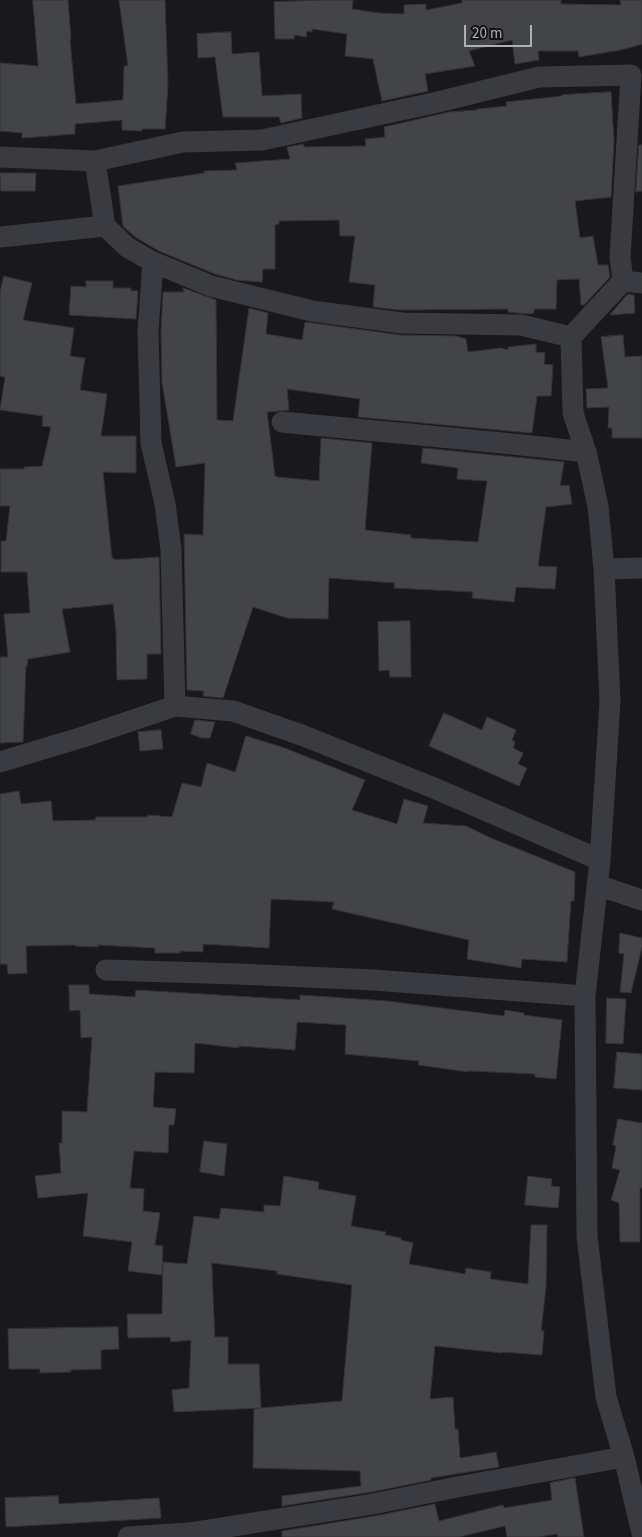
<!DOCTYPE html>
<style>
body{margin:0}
#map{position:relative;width:642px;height:1537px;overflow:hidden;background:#19191b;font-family:"Source Sans 3",sans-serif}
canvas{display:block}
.scale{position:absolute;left:464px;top:25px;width:68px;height:22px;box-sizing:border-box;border:2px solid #adafb9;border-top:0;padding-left:6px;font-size:15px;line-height:18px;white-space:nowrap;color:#adafb9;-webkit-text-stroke:4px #141416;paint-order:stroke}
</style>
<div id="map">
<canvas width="642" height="1537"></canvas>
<div class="scale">20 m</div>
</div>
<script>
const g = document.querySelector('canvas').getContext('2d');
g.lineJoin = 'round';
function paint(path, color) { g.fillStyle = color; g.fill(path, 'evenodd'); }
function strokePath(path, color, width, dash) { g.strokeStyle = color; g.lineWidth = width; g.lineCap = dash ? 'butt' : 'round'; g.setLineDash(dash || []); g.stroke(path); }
const building = new Path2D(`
 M33,0H68L71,39L70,40L76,104L123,100L124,66H128L119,0H165L168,85L165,129H142V131L122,130V120L75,124V134L22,138V133L0,131V63L38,66Z
 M322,0H353L352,9L379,13L404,14V5L426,4V10L462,3V0H561V4L621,5L620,0H642V44L621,50L579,57L578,51H538L539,60L515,64L512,40L469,51L475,66L425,74L428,91L382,101L373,59L345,56L347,34L312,29V32L307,31L306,37L294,35V39H275L274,2Z
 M231,32L232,54L259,52L262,96L301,94L302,118L281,123L279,117H223L215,57L198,58L197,34Z
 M611,92L614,142L611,197L575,201L580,238L593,236L598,265H608L610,277L584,305H581L579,279L557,280L556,309H534V313L529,314L508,312V309L400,310L373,307L375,285L349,282L355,236H340L339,220L279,221V224L275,225V269H263L262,282L237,280L215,274L159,251L135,237L123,226L118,186L204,173V171L237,170L235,163L290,159L287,147L304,144V147L366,146L365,139L385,137L384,127L449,112L477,110V109L507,106L506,102L562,96V95Z
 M639,145H642V191L636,192Z
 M0,173H36L35,191H1Z
 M4,276L32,283L23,320L74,328L70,356L85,358L80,390L107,394L101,436H136V473L103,472L112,558H114V560L159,557L161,654H147V679L117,680L116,631L113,604L62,609L70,652L28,659L27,666H26L23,742H22L0,743V657H8L4,614L30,613L27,572H1V541H6L10,506H0V469H24V467L42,466L51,427L42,426L43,416L0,410L5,377L0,376V292Z
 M86,281H113V288H131V291H138L136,319L69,315L71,286L86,287Z
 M183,288L216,300L217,420L233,421L249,308L268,313L266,334L302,340L305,322L400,335L456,336L466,339L468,352L501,348L508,350V347L536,344V352L545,353L544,364L553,365L551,396H537L532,433L358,417L360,399L287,389L289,410L267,412L275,476L278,477L319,481L321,438L372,443L365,530L411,535V538L478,542L487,481L457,479L458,468L421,463L423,448L564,462L560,486L569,485L572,504L546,507L538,566L557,567L555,589L516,587L514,602L472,598L473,592L394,588L395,583L329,578L328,619L287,618L253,607L223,698L203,696L204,691L187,690L184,534L203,535L205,463L176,467L162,382L161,332L163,292H184Z
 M628,294L634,295L635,313L610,315Z
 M623,335L625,357L642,356V438H612V428H608L609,407L587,408L586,389L608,388L601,337Z
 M410,621L411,677H390L389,670L379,671L378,622Z
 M444,713L482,730L487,717L516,730L512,740L515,742L513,748L523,753L518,764L527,768L519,786L429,746Z
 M195,720L215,722L210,738H202L191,734Z
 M161,730L163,749L140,751L138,732Z
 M246,736L282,747L365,780L352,810L397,824L404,799L428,806L423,823L466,826L491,838L575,872L574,901H571L567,962L522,959L521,968L467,959L469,940L332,909L334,902L271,899L269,948L203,944V952L180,951V953H155V948L98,945V947L75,946V945L26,946L27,973L8,974L7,964H0V794L19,791L21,804L51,801L53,821L95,820L96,817H147L148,815L172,817L182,783L201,787L207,763L235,772Z
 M620,933L642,938V947L631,993L620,992L624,954L619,953Z
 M69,985H89V994L135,997L136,990L300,1000V995L387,1001L504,1016L505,1010L524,1013V1015L562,1020L556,1079L535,1077V1074L469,1071V1072L418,1065L419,1061L345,1054L346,1025L297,1022L295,1050L239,1046V1048L195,1043L194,1073L155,1072L153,1107L176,1109L174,1125H169L168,1153L134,1151L130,1188L144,1189L143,1211L160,1213L155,1245L163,1246L162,1275L128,1271L132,1242L83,1236L88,1193L38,1198L35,1176L61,1173L59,1143H62V1111L87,1112L92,1037L81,1038L80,1010L70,1011Z
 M607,998L626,999L623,1044L606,1043Z
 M617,1052L642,1054V1090L614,1088Z
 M618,1119L642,1123V1188H640V1242H620L619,1203L611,1200L620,1170L612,1168L616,1146L613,1145Z
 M204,1141L227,1144L224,1176L200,1172Z
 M284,1176L319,1182L318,1189L356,1196L351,1226L386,1232L385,1235L401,1238V1240L413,1243L409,1264L465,1274L466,1268L491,1272L490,1279L528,1284L531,1225H547L546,1287L541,1331H544L542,1355L502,1352V1353L435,1346L430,1399L453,1397L455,1429H458L460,1458L496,1452L499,1467L431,1478V1480L371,1492L282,1506V1496L361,1486L360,1471L253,1468L254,1409L260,1408L174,1412L172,1390L189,1388L191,1340L171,1342L170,1337L128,1338L127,1314H162L163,1262L187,1264L194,1216L219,1219L221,1208L264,1212V1205L280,1206ZM212,1263L277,1271V1274L352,1285L342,1401L261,1408L259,1364H228V1337H215Z
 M528,1176L552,1179L551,1186L560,1187L558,1208L525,1205Z
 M118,1327L119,1349L101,1350V1369L71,1370V1372L40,1373V1369H9L8,1329Z
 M575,1478L584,1537H558L557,1534L539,1537H507L505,1526L459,1537H282V1531L375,1516L435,1504L439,1521L503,1505L504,1508L552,1500L550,1483Z
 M58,1496L59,1504L159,1498L161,1518L6,1527L5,1498Z`);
paint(building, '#434448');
strokePath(building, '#343337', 1);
strokePath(new Path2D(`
 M0,157L95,161L183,142L262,140L438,102L539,77L631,75L620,257L623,281L571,337L573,413L586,452L598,506L604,569L610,702L600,860L585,996L587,1236L606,1397L624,1457L642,1533
 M95,161L105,226L127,247L153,262L211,286L312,311L402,323L521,325L571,337
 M0,237L105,226
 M153,262L148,332L151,443L165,504L171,549L175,706
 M623,281L642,283
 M282,422C383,432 485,440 586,452
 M604,569L642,568
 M0,762L83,737L175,706L233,711L304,736L434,788L600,860
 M597,885L642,900
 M106,970L238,974L374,980L585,996
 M128,1537L189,1533L373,1504L457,1487L624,1457`), '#3a3b40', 21);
</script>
